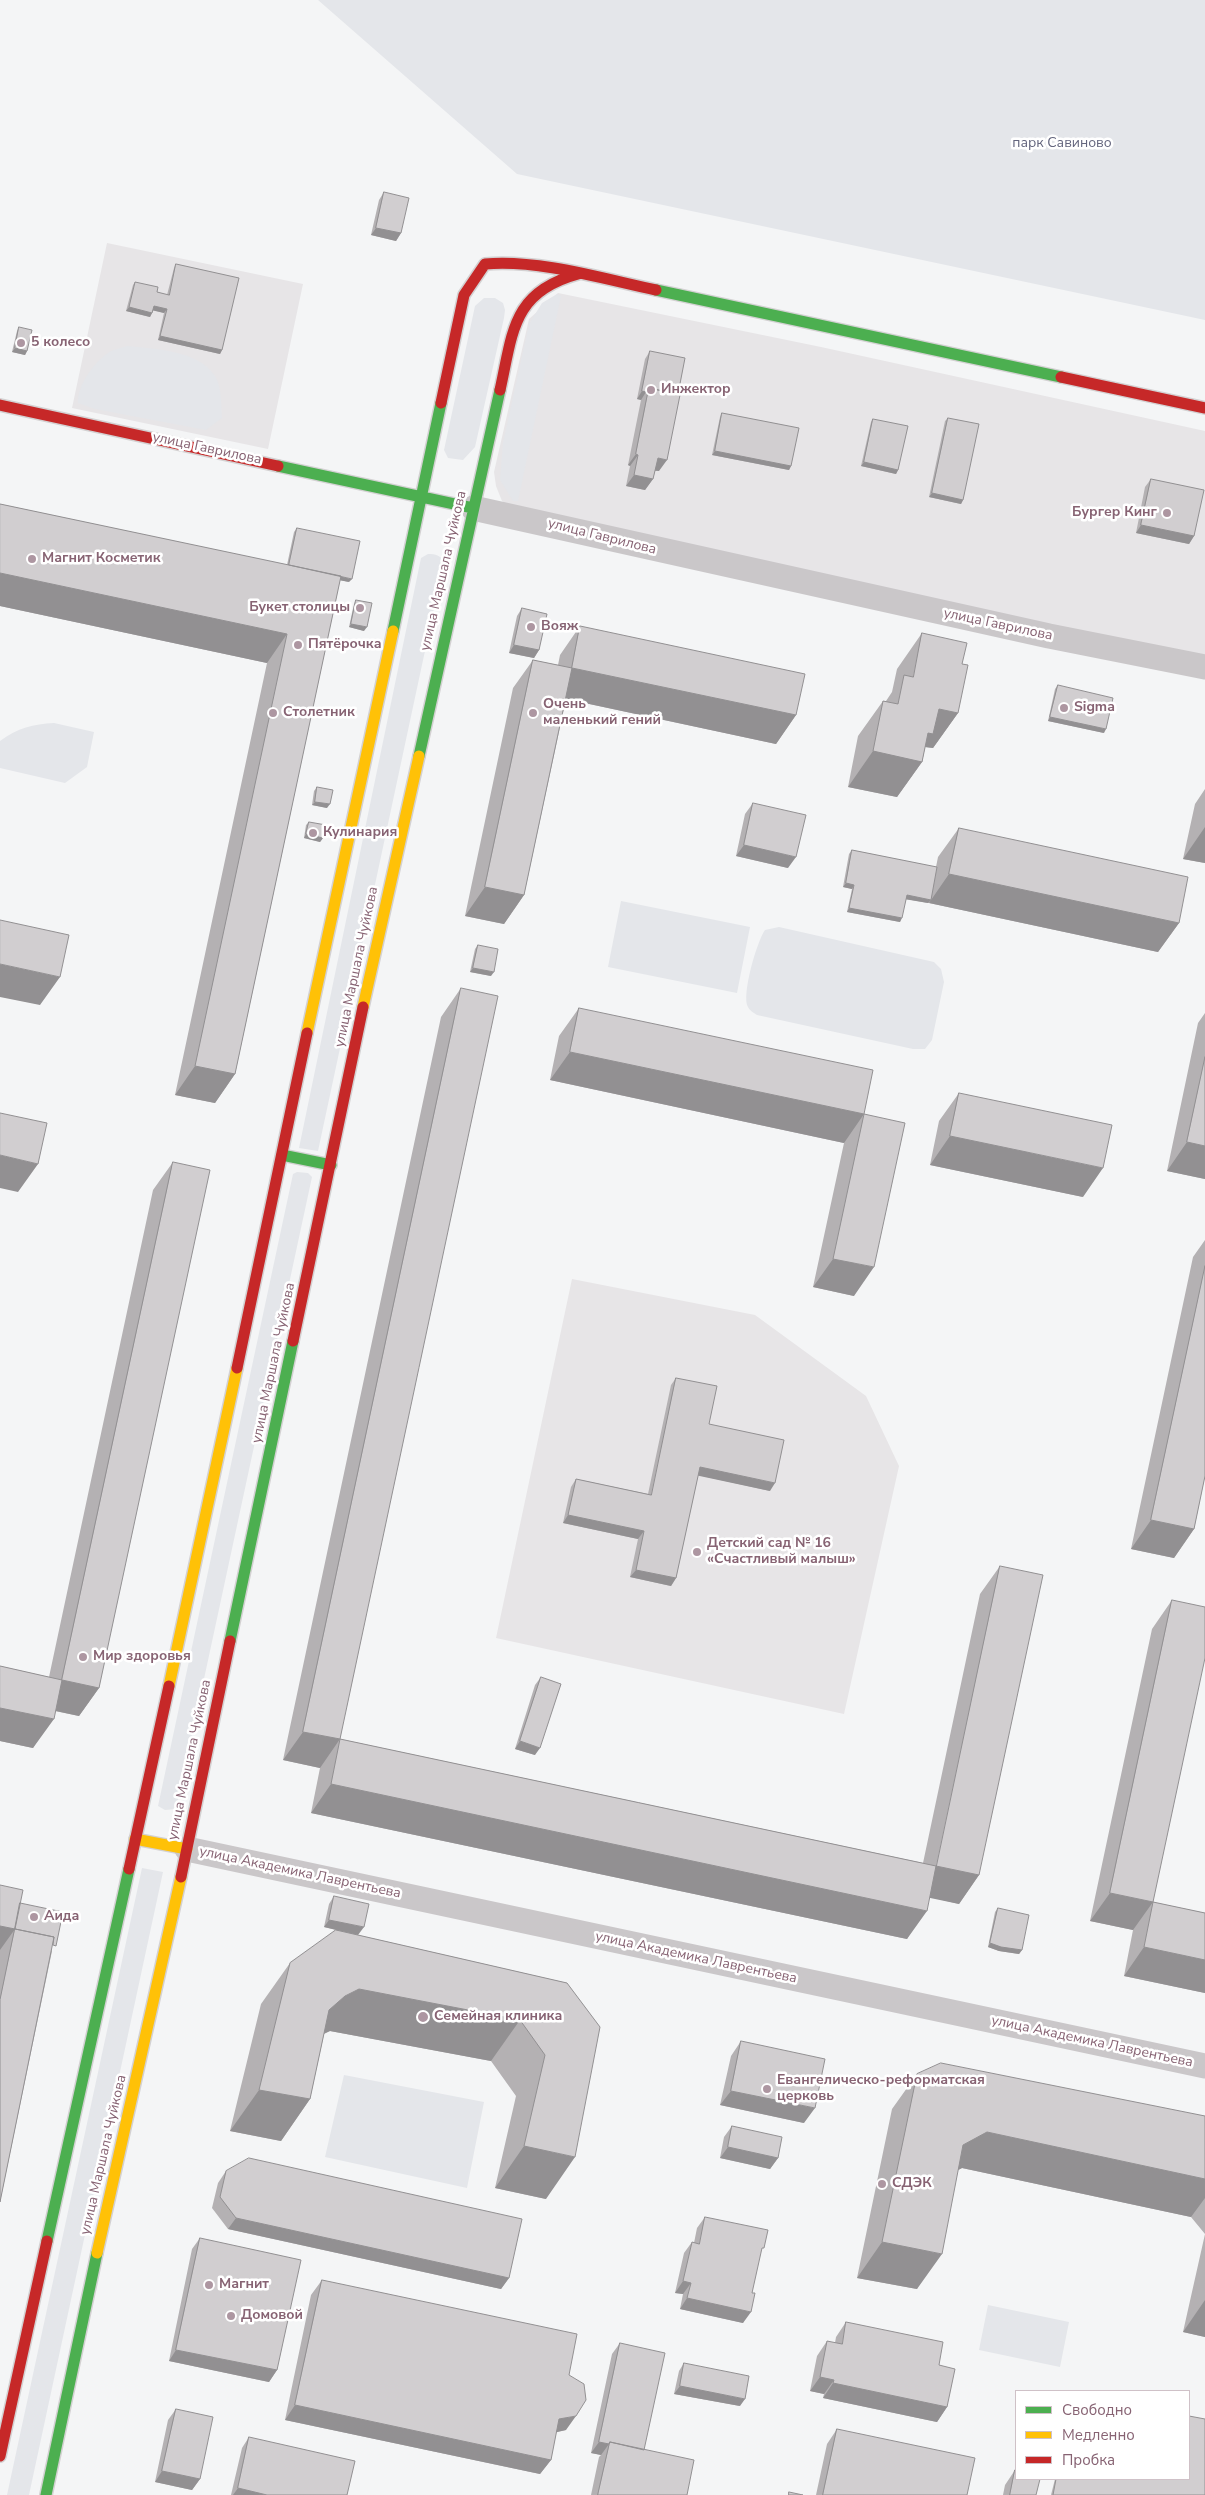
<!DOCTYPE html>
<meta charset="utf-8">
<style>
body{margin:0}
#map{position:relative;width:1205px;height:2495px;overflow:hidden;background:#f4f5f6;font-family:"Nunito Sans",sans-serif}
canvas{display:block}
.legend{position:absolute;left:1015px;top:2390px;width:175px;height:90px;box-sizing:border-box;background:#fff;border:1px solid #cfc1c7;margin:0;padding:6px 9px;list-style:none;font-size:15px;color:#876373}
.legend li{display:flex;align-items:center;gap:10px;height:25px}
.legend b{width:25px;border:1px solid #cfc1c7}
</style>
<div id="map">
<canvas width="1205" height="2495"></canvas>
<ul class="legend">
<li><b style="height:6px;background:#4caf50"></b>Свободно</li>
<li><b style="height:6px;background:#ffc107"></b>Медленно</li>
<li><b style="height:6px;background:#c62828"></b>Пробка</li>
</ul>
</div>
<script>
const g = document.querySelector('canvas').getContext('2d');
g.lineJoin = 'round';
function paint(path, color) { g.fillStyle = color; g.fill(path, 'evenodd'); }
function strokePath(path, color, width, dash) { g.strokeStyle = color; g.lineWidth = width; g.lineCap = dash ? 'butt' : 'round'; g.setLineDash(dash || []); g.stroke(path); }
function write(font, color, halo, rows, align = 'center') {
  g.font = font + ' "Nunito Sans",sans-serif'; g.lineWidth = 5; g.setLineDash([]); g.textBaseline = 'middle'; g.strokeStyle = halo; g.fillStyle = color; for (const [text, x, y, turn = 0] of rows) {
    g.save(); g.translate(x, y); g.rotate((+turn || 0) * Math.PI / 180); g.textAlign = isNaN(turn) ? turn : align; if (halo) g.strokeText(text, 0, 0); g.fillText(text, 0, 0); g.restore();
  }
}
paint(new Path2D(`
 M107,243L303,284L268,449L72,408Z
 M558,293L821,347L1205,431V657L513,510L502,501L496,486L494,472L529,319Z
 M572,1279L755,1315L866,1396L899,1466L844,1714L496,1638Z`), '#e7e5e7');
paint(new Path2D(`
 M318,0H1205V320L517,174Z
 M557,294L561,296L518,501H513L500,480L503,443L529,324L542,303Z
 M484,298H495L503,303L505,310L504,318L475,447L463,460L448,458L444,450L475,306Z
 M127,346C155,349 198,350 215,376C222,387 221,406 222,418L206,430L95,409L78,403C77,385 95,361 111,351C116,349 122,348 127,346Z
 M428,554C436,554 440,555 444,562L318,1151L299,1148L421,558Z
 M54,723L94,732L87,767L65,783L0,768V741C18,728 33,724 54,723Z
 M621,901L750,927L737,993L608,967Z
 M779,927L934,962L941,969L944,982L932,1040L925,1049H913L757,1015C754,1013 749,1010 748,1007C741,996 757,941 765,930Z
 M297,1172L308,1173L312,1177L176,1809L165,1810L158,1806L293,1174Z
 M142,1868L163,1872L29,2495H7Z
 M344,2075L484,2102L467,2188L325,2157Z
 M988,2305L1069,2322L1060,2367L979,2350Z`), '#e4e6ea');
const fast = new Path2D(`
 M656,290L1061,377
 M278,466L473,508
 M393,631L441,403
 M419,756L500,390
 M282,1155L331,1165
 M230,1641L293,1341
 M47,2241L129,1869
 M46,2495L97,2253`);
const slow = new Path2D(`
 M363,1007L419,756
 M307,1033L393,631
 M169,1686L237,1368
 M135,1839L187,1849
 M97,2253L181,1877`);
const jam = new Path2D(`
 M1061,377L1205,408
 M500,390C513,332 512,292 578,274
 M441,403L464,295L485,264C538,259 604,279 656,290
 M0,405L278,466
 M293,1341L363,1007
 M237,1368L307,1033
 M129,1869L169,1686
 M181,1877L230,1641
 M0,2456L47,2241`);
strokePath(fast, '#d3d1d2', 14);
strokePath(slow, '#d3d1d2', 14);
strokePath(jam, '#d3d1d2', 14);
strokePath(new Path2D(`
 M473,508L1049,636L1205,667
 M187,1849L1205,2066`), '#cac7c9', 25);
strokePath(fast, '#4caf50', 11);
strokePath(slow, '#ffc107', 11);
strokePath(jam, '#c62828', 11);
paint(new Path2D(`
 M384,192L401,233L396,241L371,235L379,200Z
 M176,264L222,350L220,354L158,340L164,313L153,310L152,313L150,317L126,311L133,285L135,282L157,292L167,295L174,268Z
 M19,327L27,351L25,355L12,352L17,331Z
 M650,351L659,471H655L653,479L645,490L626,486L630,466L628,465L641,400L637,399L645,359Z
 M722,413L791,466L789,470L712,455L720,417Z
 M948,418L963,500L961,504L929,497L945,421Z
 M873,419L898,470L896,474L861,466L871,422Z
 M1151,479L1194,536L1189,544L1136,533L1145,487Z
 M0,504L287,565L294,532L297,528L349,582L340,580L235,1074L215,1103L175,1095L267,663L0,606Z
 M356,600L364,631L349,627L354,604Z
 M522,608L539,650L534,658L509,653L517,616Z
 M580,626L796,715L776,744L566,699L524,895L504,924L465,916L513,688L533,660L558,665L560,655Z
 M922,633L958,713L933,748L925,747L922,762L897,797L848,787L858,736L883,701H886L892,692L897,669Z
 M1058,685L1104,733L1048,721L1055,689Z
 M317,787L327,808L312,805L314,791Z
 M1205,789V863L1183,859L1195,804Z
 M753,803L788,868L736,856L745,814Z
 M309,822L323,838L320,842L304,838L306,825Z
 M959,828L1179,923L1158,952L929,903H928L906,899L900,922L847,912L852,889L843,887L849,854L852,850L936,867L938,857Z
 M478,945L491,976L470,972L475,949Z
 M461,988L340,1739L923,1863L980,1594L1000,1566L979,1875L959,1904L930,1897L907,1939L311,1813L320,1768L283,1760L441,1017Z
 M579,1008L864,1114L854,1296L813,1287L844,1143L550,1080L559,1036Z
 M1205,1013V1179L1167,1171L1198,1023Z
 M959,1093L1083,1197L930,1165L939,1121Z
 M173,1162L99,1688L79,1716L55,1711L33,1748L0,1741V1666L49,1677L153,1190Z
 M1205,1240V1476L1194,1529L1174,1558L1131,1549L1193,1257Z
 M676,1378L709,1424L770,1491L698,1475L676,1578L671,1586L630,1577L638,1539L563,1523L571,1487L576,1479L648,1494L671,1385Z
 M1172,1600L1153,1902L1205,1913V1993L1124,1976L1133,1930L1090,1921L1152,1629Z
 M541,1677L535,1755L515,1749L535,1685Z
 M0,1885L20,1903L52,1951L0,2202Z
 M334,1896L358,1935L567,1983L546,2199L495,2188L516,2096L491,2061L330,2031L324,2034L310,2099L281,2141L230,2131L261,2004L290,1963L336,1930L324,1927L329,1904Z
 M998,1908L1022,1950L1019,1954L999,1951L988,1947L995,1912Z
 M741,2041L804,2123L720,2105L731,2056Z
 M917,2074L1205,2116V2337L1183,2332L1205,2234L1191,2217L962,2168L958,2170L917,2289L857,2278L892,2109Z
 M732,2126L778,2158L770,2169L720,2158L724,2137Z
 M226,2171L509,2278L501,2289L228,2229L212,2208L218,2183Z
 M705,2217L760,2255L743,2323L680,2309L683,2294L675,2293L684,2253L692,2242L694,2243L697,2228Z
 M200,2238L277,2370L269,2382L169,2361L192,2249Z
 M322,2280L569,2375L566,2430L556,2432L551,2460L540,2474L285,2420L311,2295Z
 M846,2322L939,2365L947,2407L937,2422L823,2398L824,2394L810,2391L817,2356L827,2341L835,2343L836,2337Z
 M620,2343L644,2450L687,2495H591L599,2457L601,2455L591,2453L612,2354Z
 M684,2363L740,2406L674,2394L679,2371Z
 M176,2409L200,2479L192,2490L155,2482L168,2420Z
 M837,2429L967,2495H816L827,2444Z
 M249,2437L347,2495H231L242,2448Z
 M1015,2470L1036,2495H1003L1005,2485Z
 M1055,2479H1189L1205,2495H1051Z`), '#b4b1b3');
paint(new Path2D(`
 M376,228L401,233L396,241L371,235Z
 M154,306L167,309L164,313L151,310Z
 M129,307L152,313L150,317L126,311Z
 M160,336L222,350L220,354L158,340Z
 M15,348L27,351L25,355L12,352Z
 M642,391L646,392L641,400L637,399Z
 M715,451L791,466L789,470L712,455Z
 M636,454L638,455L630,466L628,465Z
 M658,458L667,460L659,471L650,470Z
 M864,462L898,470L896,474L861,466Z
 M634,475L653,479L645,490L626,486Z
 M932,493L963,500L961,504L929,497Z
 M1141,525L1194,536L1189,544L1136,533Z
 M289,566L352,579L349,582L286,570Z
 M0,573L287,634L267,663L0,606Z
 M351,624L367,627L364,631L349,627Z
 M514,645L539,650L534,658L509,653Z
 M572,668L796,715L776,744L552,696Z
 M939,709L958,713L933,748L925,747L922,762L897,797L848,787L873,751Z
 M1050,717L1106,729L1104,733L1048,721Z
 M315,802L330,804L327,808L312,805Z
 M1205,827V863L1183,859Z
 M306,834L323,838L320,842L304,838Z
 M744,845L796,857L788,868L736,856Z
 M949,874L1179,923L1158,952L929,903Z
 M846,883L854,885L852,889L843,887Z
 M485,887L524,895L504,924L465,916Z
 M907,895L931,900L928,903L904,899Z
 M849,908L902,918L900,922L847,912Z
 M0,964L60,977L40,1005L0,997Z
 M473,968L494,972L491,976L470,972Z
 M570,1052L864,1114L844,1143L550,1080Z
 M195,1066L235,1074L215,1103L175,1095Z
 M950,1136L1103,1168L1083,1197L930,1165Z
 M1187,1142L1205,1146V1179L1167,1171Z
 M0,1155L38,1164L18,1192L0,1188Z
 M833,1259L874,1267L854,1296L813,1287Z
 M700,1467L775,1483L770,1491L695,1475Z
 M568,1515L644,1531L638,1539L563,1523Z
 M1151,1520L1194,1529L1174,1558L1131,1549Z
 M636,1570L676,1578L671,1586L630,1577Z
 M62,1680L99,1688L79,1716L42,1708Z
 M0,1708L54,1719L33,1748L0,1741Z
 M303,1732L340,1739L320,1768L283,1760Z
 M520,1741L540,1748L535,1755L515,1749Z
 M331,1784L927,1911L907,1939L311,1813Z
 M936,1866L979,1875L959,1904L916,1895Z
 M1110,1893L1153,1902L1133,1930L1090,1921Z
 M329,1920L364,1927L358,1935L324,1927Z
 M0,1926L15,1929L0,1950Z
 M990,1943L1022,1950L1019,1954L999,1951L988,1947Z
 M1144,1947L1205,1960V1993L1124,1976Z
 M359,1989L520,2020L491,2061L330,2031L316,2037L329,2010L345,1996Z
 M259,2090L310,2099L281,2141L230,2131Z
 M731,2091L815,2108L804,2123L720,2105Z
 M987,2132L1205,2179V2198L1191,2217L962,2168L938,2181L963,2145Z
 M524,2146L575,2157L546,2199L495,2188Z
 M728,2147L778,2158L770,2169L720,2158Z
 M236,2218L509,2278L501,2289L228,2229Z
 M882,2242L942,2254L917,2289L857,2278Z
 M683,2281L691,2283L683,2294L675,2293Z
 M687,2298L751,2312L743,2323L680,2309Z
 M1205,2300V2337L1183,2332Z
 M176,2350L277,2370L269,2382L169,2361Z
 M820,2377L834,2380L824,2394L810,2391Z
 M833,2383L947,2407L937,2422L823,2398Z
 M680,2386L745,2399L740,2406L674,2394Z
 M295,2405L551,2460L540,2474L285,2420Z
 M576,2416L566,2430L549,2434L559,2419Z
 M599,2442L609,2444L601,2455L591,2453Z
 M162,2471L200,2479L192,2490L155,2482Z
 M238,2488L267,2495H233Z`), '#929092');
const building = new Path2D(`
 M384,192L409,198L401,233L376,228Z
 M176,264L239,278L222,350L160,336L167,309L154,306L152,313L129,307L135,282L158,287L157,292L169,295Z
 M19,327L32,330L27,351L15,348Z
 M650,351L685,358L678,394L649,388L646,392L642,391Z
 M649,388L680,395L667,460L658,458L653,479L634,475L638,455L636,454Z
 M722,413L799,428L791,466L715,451Z
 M948,418L979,424L963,500L932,493Z
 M873,419L908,426L898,470L864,462Z
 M1151,479L1204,490L1194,536L1141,525Z
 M0,504L341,576L235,1074L195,1066L287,634L0,573Z
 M297,528L360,541L352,579L289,565Z
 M356,600L372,603L367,627L351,624Z
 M522,608L547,614L539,650L514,645Z
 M580,626L805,674L796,715L572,668Z
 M922,633L967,643L962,664L968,665L958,713L939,709L933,734L928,733L922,762L873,751L883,701L898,704L904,675L913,677Z
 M533,660L572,668L524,895L485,887Z
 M1058,685L1113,698L1106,729L1050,717Z
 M317,787L333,790L330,804L315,802Z
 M753,803L806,815L796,857L744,845Z
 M309,822L326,825L323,838L306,834Z
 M959,828L1188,877L1179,923L949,874Z
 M852,850L937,867L931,900L907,895L902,918L849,908L854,885L846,883Z
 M0,920L69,935L60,977L0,964Z
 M478,945L498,949L494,972L473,968Z
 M461,988L498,996L340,1739L303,1732Z
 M579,1008L873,1070L864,1114L905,1123L874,1267L833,1259L864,1114L570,1052Z
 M1205,1057V1146L1187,1142Z
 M959,1093L1112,1125L1103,1168L950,1136Z
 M0,1113L47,1123L38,1164L0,1155Z
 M173,1162L210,1170L99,1688L62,1680Z
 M1205,1266V1476L1194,1529L1151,1520Z
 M676,1378L717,1386L709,1424L784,1440L775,1483L700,1467L676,1578L636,1570L644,1531L568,1515L576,1479L651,1495Z
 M1000,1566L1043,1575L979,1875L936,1866L927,1911L331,1784L340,1739L936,1866Z
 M1172,1600L1205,1607V1658L1153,1902L1205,1913V1960L1144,1947L1153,1902L1110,1893Z
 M0,1666L62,1680L54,1719L0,1708Z
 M541,1677L561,1684L540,1748L520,1741Z
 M0,1885L23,1890L15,1929L0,1926Z
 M334,1896L369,1904L364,1927L329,1920Z
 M20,1903L63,1912L56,1946L53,1945L54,1937L15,1929Z
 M998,1908L1029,1915L1022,1950L1001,1947L990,1943Z
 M15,1929L54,1937L0,2202V2000Z
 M336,1930L567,1983L600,2027L575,2157L524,2146L545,2055L520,2020L359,1989L345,1996L329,2010L310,2099L259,2090L290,1963Z
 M741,2041L825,2059L815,2108L731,2091Z
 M941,2063L1205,2116V2179L987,2132L963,2145L942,2254L882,2242L917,2074Z
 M732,2126L782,2137L778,2158L728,2147Z
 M249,2158L522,2219L509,2278L236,2218L220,2197L226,2171Z
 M705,2217L768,2230L764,2248H762L752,2293H755L751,2312L687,2298L691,2283L683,2281L692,2242L699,2244Z
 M200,2238L301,2260L277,2370L176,2350Z
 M322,2280L577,2334L569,2375L584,2384L586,2400L576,2416L559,2419L551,2460L295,2405Z
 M846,2322L943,2342L939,2365L955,2369L947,2407L833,2383L834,2380L820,2377L827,2341L842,2344Z
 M620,2343L665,2353L644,2450L610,2442L609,2444L599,2442Z
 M684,2363L749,2376L745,2399L680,2386Z
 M176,2409L213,2417L200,2479L162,2471Z
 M1189,2416L1205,2419V2495H1053L1056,2479H1189Z
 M837,2429L975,2458L967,2495H823Z
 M249,2437L355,2461L347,2495H267L238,2488Z
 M610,2442L694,2460L687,2495H598Z
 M1015,2470H1016V2479H1040L1036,2495H1010Z
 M789,2492L803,2495H789Z`);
paint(building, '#d1ced0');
strokePath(building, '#929092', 1);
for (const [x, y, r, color] of [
 [21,343,5,"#ad96a1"],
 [651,390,5,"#ad96a1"],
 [1167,513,5,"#ad96a1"],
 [32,559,5,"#ad96a1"],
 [360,608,5,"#ad96a1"],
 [531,627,5,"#ad96a1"],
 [298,645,5,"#ad96a1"],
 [1064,708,5,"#ad96a1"],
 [273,713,5,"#ad96a1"],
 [533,713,5,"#ad96a1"],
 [313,833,5,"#ad96a1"],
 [697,1552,5,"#ad96a1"],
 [83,1657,5,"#ad96a1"],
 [34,1917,5,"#ad96a1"],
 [423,2017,6,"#ad96a1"],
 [767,2089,5,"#ad96a1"],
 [882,2184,5,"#ad96a1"],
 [209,2285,5,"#ad96a1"],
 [231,2316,5,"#ad96a1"]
]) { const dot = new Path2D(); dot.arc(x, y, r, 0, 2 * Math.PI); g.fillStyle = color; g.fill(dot); strokePath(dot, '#fff', 2); }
write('14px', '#63657d', '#fff', [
 ["парк Савиново",1062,144]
]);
write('bold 14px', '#876373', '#fff', [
 ["5 колесо",31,343],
 ["Инжектор",661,390],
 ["Бургер Кинг",1157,513,"right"],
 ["Магнит Косметик",42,559],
 ["Букет столицы",350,608,"right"],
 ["Вояж",541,627],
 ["Пятёрочка",308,645],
 ["Очень",543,705],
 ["маленький гений",543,721],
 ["Sigma",1074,708],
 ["Столетник",283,713],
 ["Кулинария",323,833],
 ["Детский сад № 16",707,1544],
 ["«Счастливый малыш»",707,1560],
 ["Мир здоровья",93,1657],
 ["Аида",44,1917],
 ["Семейная клиника",434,2017],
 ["Евангелическо-реформатская",777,2081],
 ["церковь",777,2097],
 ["СДЭК",892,2184],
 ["Магнит",219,2285],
 ["Домовой",241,2316]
], 'left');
write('14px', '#876373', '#fff', [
 ["улица Гаврилова",207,449,12],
 ["улица Гаврилова",602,537,14],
 ["улица Маршала Чуйкова",444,571,-77],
 ["улица Гаврилова",998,625,12],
 ["улица Маршала Чуйкова",357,967,-78],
 ["улица Маршала Чуйкова",274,1363,-78],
 ["улица Маршала Чуйкова",190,1760,-78],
 ["улица Академика Лаврентьева",300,1873,12],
 ["улица Академика Лаврентьева",696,1958,12],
 ["улица Академика Лаврентьева",1092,2042,12],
 ["улица Маршала Чуйкова",104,2155,-77]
]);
</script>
